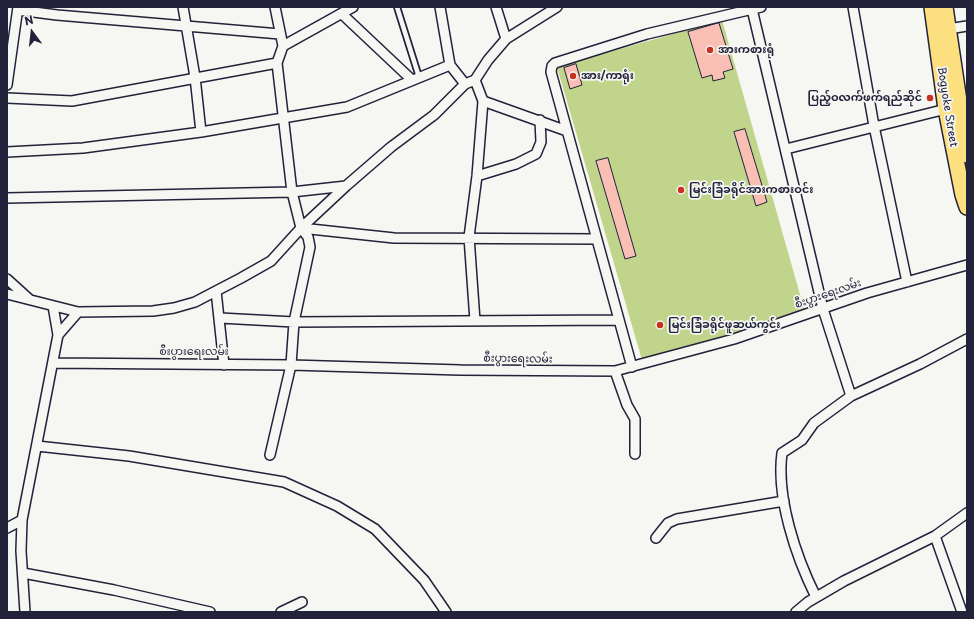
<!DOCTYPE html>
<meta charset="utf-8">
<style>
body{margin:0}
#map{position:relative;width:974px;height:619px;overflow:hidden;background:#f6f6f2;font-family:"Playpen Sans",sans-serif}
canvas{display:block}
.frame{position:absolute;inset:0;border:8px solid #22223b;pointer-events:none}
.north{position:absolute;left:12px;top:12px;width:40px;height:40px;-webkit-text-stroke:3px #f6f6f2;paint-order:stroke;rotate:345deg;font-size:11px;font-weight:700;line-height:16px;text-align:center;color:#22223b}
.north::after{content:'';display:block;margin:auto;width:14px;height:18px;background:#22223b;clip-path:polygon(50% 0,100% 100%,50% 72%,0 100%)}
</style>
<div id="map">
<canvas width="974" height="619"></canvas>
<div class="frame"></div>
<div class="north">N</div>
</div>
<script>
const g = document.querySelector('canvas').getContext('2d');
g.lineJoin = 'round';
function paint(path, color) { g.fillStyle = color; g.fill(path, 'evenodd'); }
function strokePath(path, color, width, dash) { g.strokeStyle = color; g.lineWidth = width; g.lineCap = dash ? 'butt' : 'round'; g.setLineDash(dash || []); g.stroke(path); }
function write(font, color, halo, rows, align = 'center') {
  g.font = font + ' "Playpen Sans","Noto Sans Myanmar",sans-serif'; g.lineWidth = 3.5; g.setLineDash([]); g.textBaseline = 'middle'; g.strokeStyle = halo; g.fillStyle = color; for (const [text, x, y, turn = 0] of rows) {
    g.save(); g.translate(x, y); g.rotate((+turn || 0) * Math.PI / 180); g.textAlign = isNaN(turn) ? turn : align; if (halo) g.strokeText(text, 0, 0); g.fillText(text, 0, 0); g.restore();
  }
}
paint(new Path2D(`
 M722,20L805,312L642,360L557,67Z`), '#c0d58b');
const building = new Path2D(`
 M719,23L733,69L723,72L725,78L713,81L712,75L702,78L688,32Z
 M576,64L582,85L570,89L564,68Z
 M745,129L767,202L756,206L734,132Z
 M608,158L636,256L625,259L596,161Z`);
paint(building, '#fabfb4');
strokePath(building, '#22223b', 1);
const service = new Path2D(`
 M397,7L419,77`);
const minor = new Path2D(`
 M183,7L195,77L201,132
 M440,7L450,65L465,84
 M496,7L506,39
 M853,7L874,126L907,282
 M752,9L823,309L851,396
 M18,10L57,15L280,34
 M342,14L412,80
 M948,29L967,26
 M283,46L353,7
 M7,85L18,7
 M7,98L72,101L277,63
 M483,101L567,131
 M786,149L946,109
 M7,152L83,148L201,132L347,107L450,65
 M477,176L516,164L536,154L541,142L540,120
 M7,198L292,192L346,186
 M301,228L394,238L597,239
 M7,279L29,299
 M216,291L224,365
 M7,294L78,312L153,311L174,308L195,302L241,278L271,261L301,228L346,186L391,147L434,115L465,84L475,80L488,60L506,39L557,7
 M53,306L58,335
 M220,318L294,322L618,320
 M475,321L469,237L477,176L483,101L475,80
 M53,363L291,365L460,370L615,371L734,339L867,293L967,265
 M632,367L551,72L552,66L555,63L647,34L761,7
 M615,371L627,405L635,419V454
 M37,446L129,456L284,482L337,506L375,529L424,580L446,612
 M270,455L291,365L294,322L310,247L308,237L301,228L292,192L277,63L283,46L275,7
 M7,528L22,520
 M935,536L962,612
 M656,538L668,523L677,519L784,501
 M23,573L114,590L210,612
 M816,597C796,557 776,498 782,453L802,440L814,423L851,396L920,364L967,339
 M25,612L21,551L22,520L58,335L78,312
 M281,612L302,602
 M796,612L808,602L844,581L935,536L967,513`);
const trunk = new Path2D(`
 M932,7L946,109L963,195L967,207
 M945,7L967,155`);
strokePath(service, '#22223b', 8);
strokePath(minor, '#22223b', 12);
strokePath(trunk, '#22223b', 18);
strokePath(service, '#f6f6f2', 4.5);
strokePath(minor, '#f6f6f2', 9);
strokePath(trunk, '#fce080', 15);
for (const [x, y, r, color] of [
 [710,50,4,"#c8321e"],
 [573,76,4,"#c8321e"],
 [930,98,4,"#c8321e"],
 [681,190,4,"#c8321e"],
 [660,325,4,"#c8321e"]
]) { const dot = new Path2D(); dot.arc(x, y, r, 0, 2 * Math.PI); g.fillStyle = color; g.fill(dot); strokePath(dot, '#f6f6f2', 1.5); }
write('bold 11px', '#22223b', '#f6f6f2', [
 ["အားကစားရုံ",718,50],
 ["အား/ကာရုံး",581,76],
 ["ပြည့်ဝလက်ဖက်ရည်ဆိုင်",922,98,"right"],
 ["မြင်းခြံခရိုင်အားကစားဝင်း",689,190],
 ["မြင်းခြံခရိုင်ဖူဆယ်ကွင်း",668,325]
], 'left');
write('11px', '#22223b', '#f6f6f2', [
 ["Bogyoke Street",947,107,81],
 ["စီးပွားရေးလမ်း",828,294,-19],
 ["စီးပွားရေးလမ်း",194,352],
 ["စီးပွားရေးလမ်း",518,359,1]
]);
</script>
